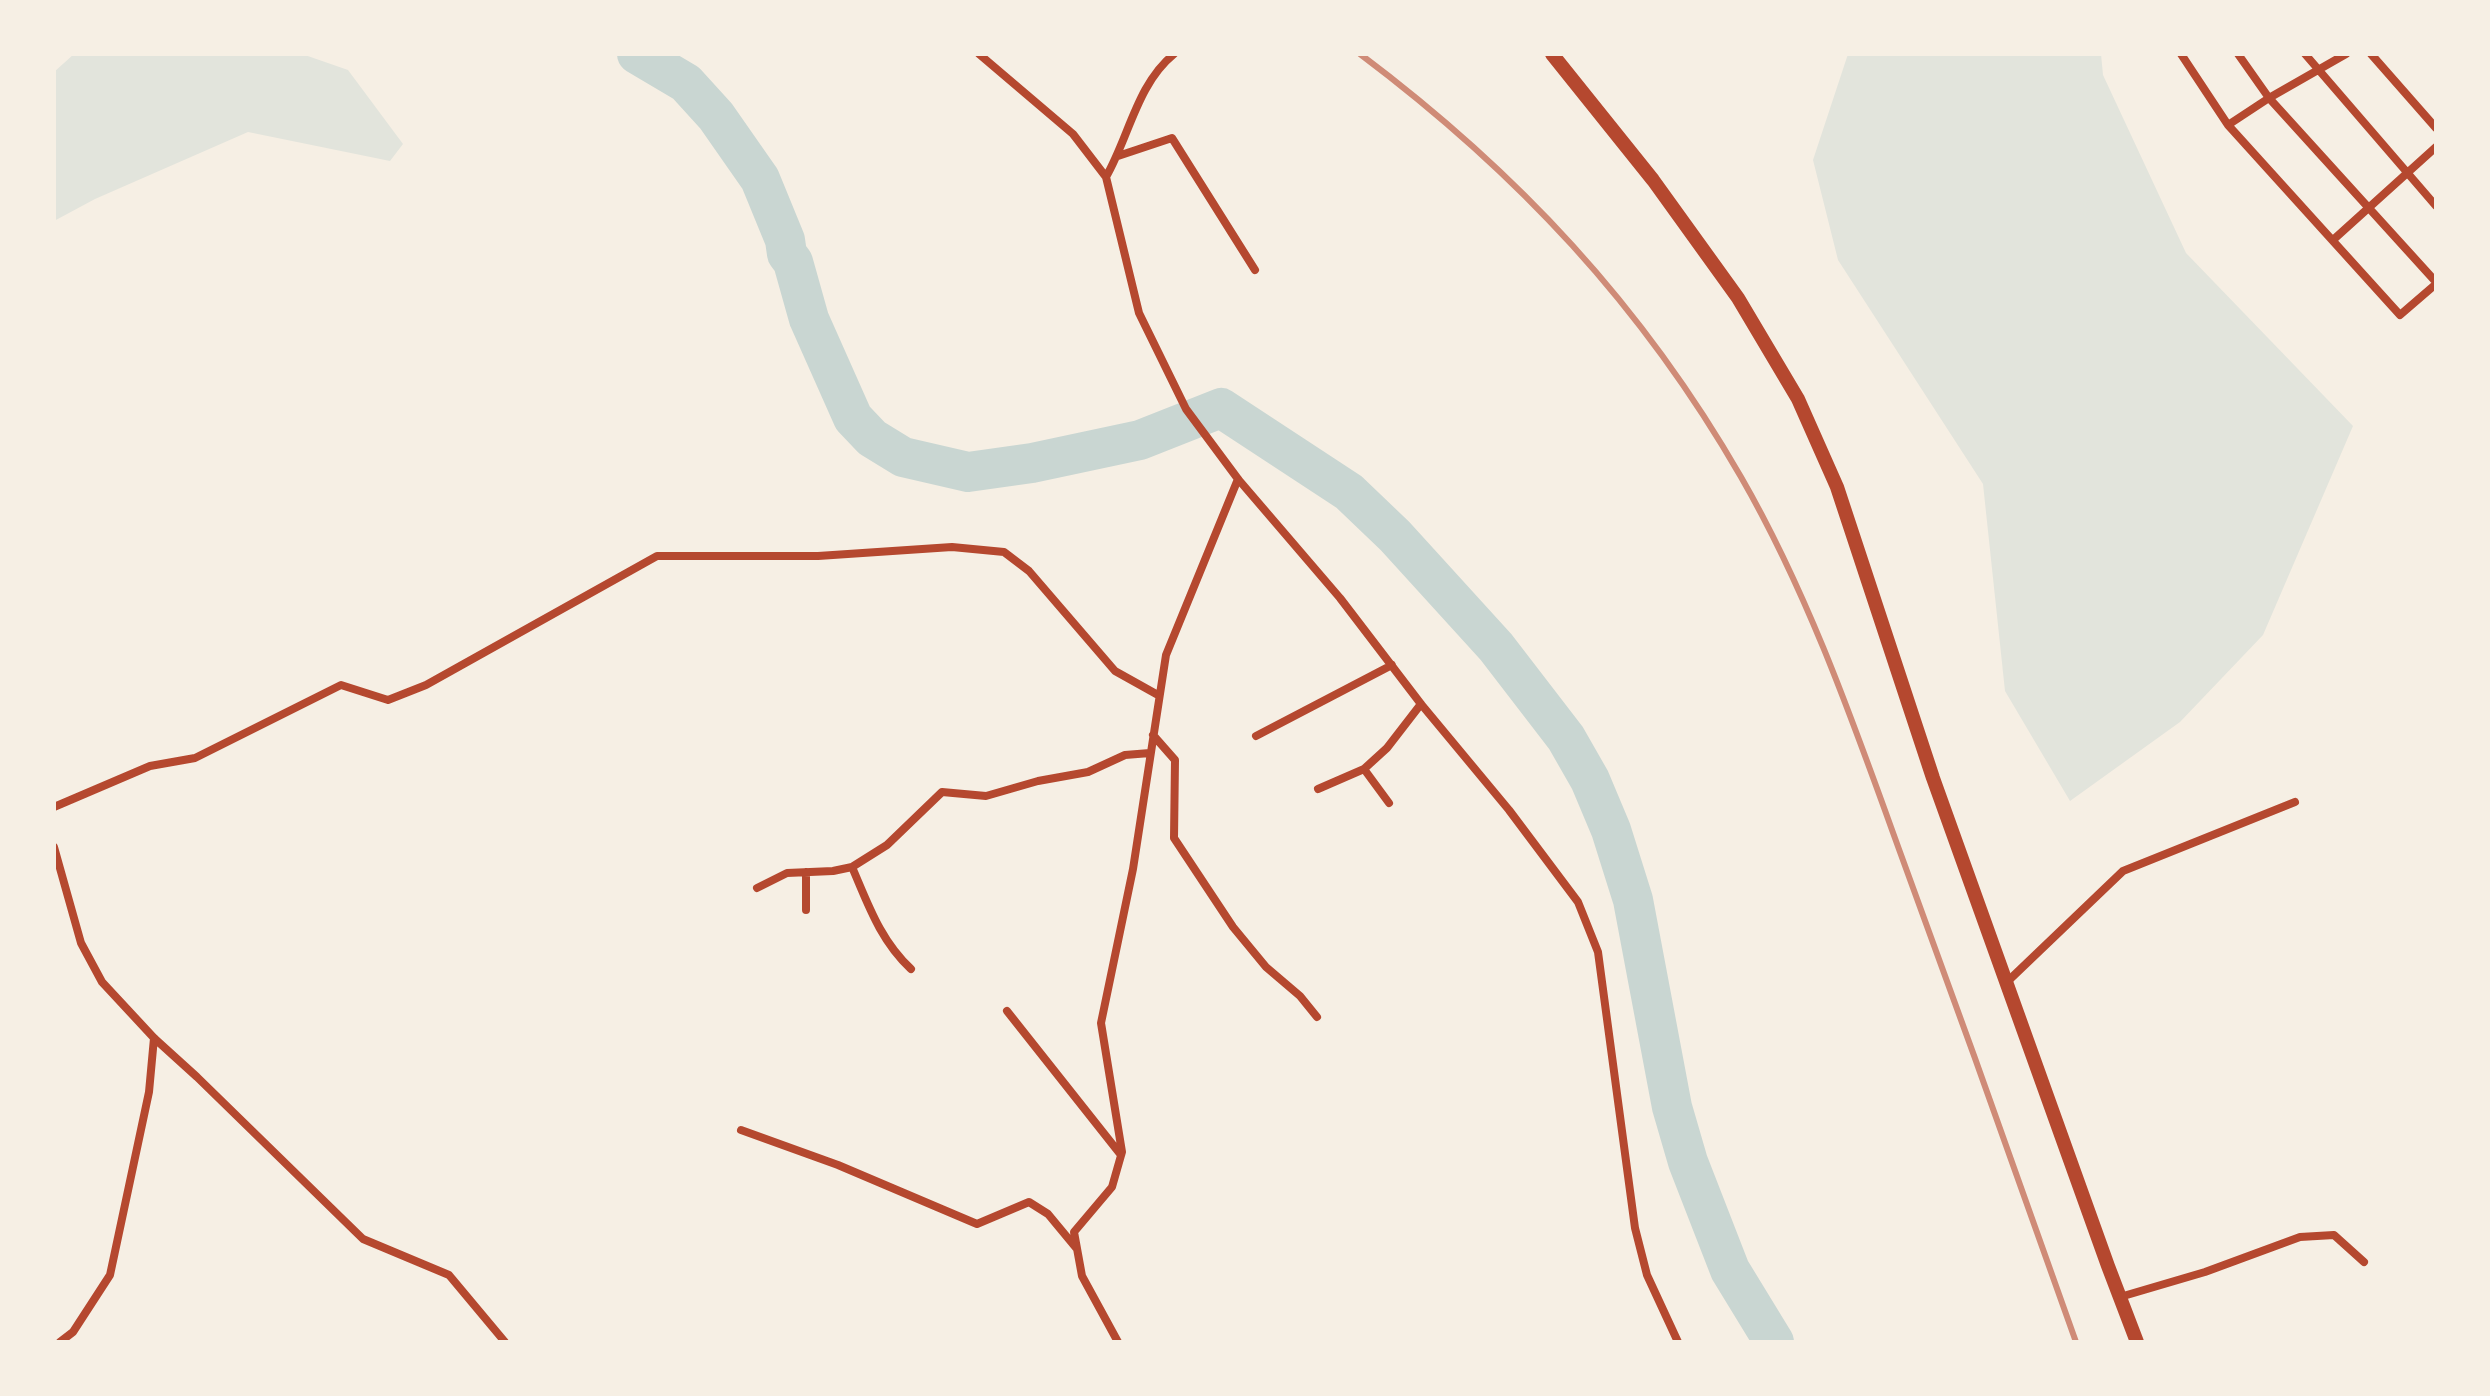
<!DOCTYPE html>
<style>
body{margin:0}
#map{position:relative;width:2490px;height:1396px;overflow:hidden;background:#f6efe4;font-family:Montserrat,sans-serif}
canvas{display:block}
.frame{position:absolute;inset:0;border:56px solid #f6efe4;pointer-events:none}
</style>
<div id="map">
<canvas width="2490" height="1396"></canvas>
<div class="frame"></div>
</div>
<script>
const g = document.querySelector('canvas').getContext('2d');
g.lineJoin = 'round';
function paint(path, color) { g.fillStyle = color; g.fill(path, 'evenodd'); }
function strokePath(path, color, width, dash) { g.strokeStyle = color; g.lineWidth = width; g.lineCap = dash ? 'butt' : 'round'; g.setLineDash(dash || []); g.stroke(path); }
paint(new Path2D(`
 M74,54H302L348,70L403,144L390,161L248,132L95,199L54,221V72Z
 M1848,54H2101L2103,75L2186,253L2353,426L2263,635L2180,722L2070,801L2005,691L1983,484L1838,260L1813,160Z`), '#e2e4dc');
strokePath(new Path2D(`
 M637,54L686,83L716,116L760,179L785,240L787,254L793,262L809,319L853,418L872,438L903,457L968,472L1032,463L1140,440L1221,408L1349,492L1395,536L1496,647L1566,738L1590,780L1611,830L1633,900L1672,1107L1688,1162L1730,1270L1774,1342`), '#c9d6d2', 40);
strokePath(new Path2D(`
 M979,54L1073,134L1106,177L1139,313L1186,409L1238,479L1340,598L1421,704L1509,810L1578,902L1598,952L1635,1228L1647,1275L1678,1342
 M2181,54L2228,125L2400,315L2436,284
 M2238,54L2269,98L2436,282
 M2305,54L2436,206
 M2371,54L2436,128
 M2228,125L2269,98L2346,54
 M1118,156L1172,138L1255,270
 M1106,177C1129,137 1137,84 1174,54
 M2333,240L2436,147
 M1153,735L1175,760L1174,838L1233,927L1266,967L1300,996L1317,1017
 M1256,736L1392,665
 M1364,769L1389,803
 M1318,789L1364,769L1387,748L1421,704
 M54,807L150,766L195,758L341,685L388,700L426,685L657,556H818L952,547L1004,552L1029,571L1115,671L1158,695
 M54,847L81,943L102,982L154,1038L197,1077L363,1239L449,1275L505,1342
 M852,867C868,904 880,940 911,969
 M757,888L787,873L833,871L852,867L887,845L942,792L986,796L1038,781L1088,772L1125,755L1150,753
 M806,910V872
 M2007,982L2123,871L2295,802
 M1007,1011L1121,1155
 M741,1130L838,1165L977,1224L1029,1202L1048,1214L1077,1249
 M2120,1297L2205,1272L2300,1237L2334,1235L2364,1262
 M60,1342L73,1332L110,1275L149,1092L154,1038
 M1118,1342L1082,1276L1074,1232L1112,1187L1122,1152L1101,1023L1133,869L1166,655L1238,479`), '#b5482f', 8);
strokePath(new Path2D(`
 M1552,54L1653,180L1738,298L1798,399L1837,487L1933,778L2108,1266L2137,1342`), '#b5482f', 14);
strokePath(new Path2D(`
 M1360,54C1517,172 1642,305 1741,477C1809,595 1854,725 1900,852C1960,1015 2018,1178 2076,1342`), '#cf8b77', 6);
</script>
